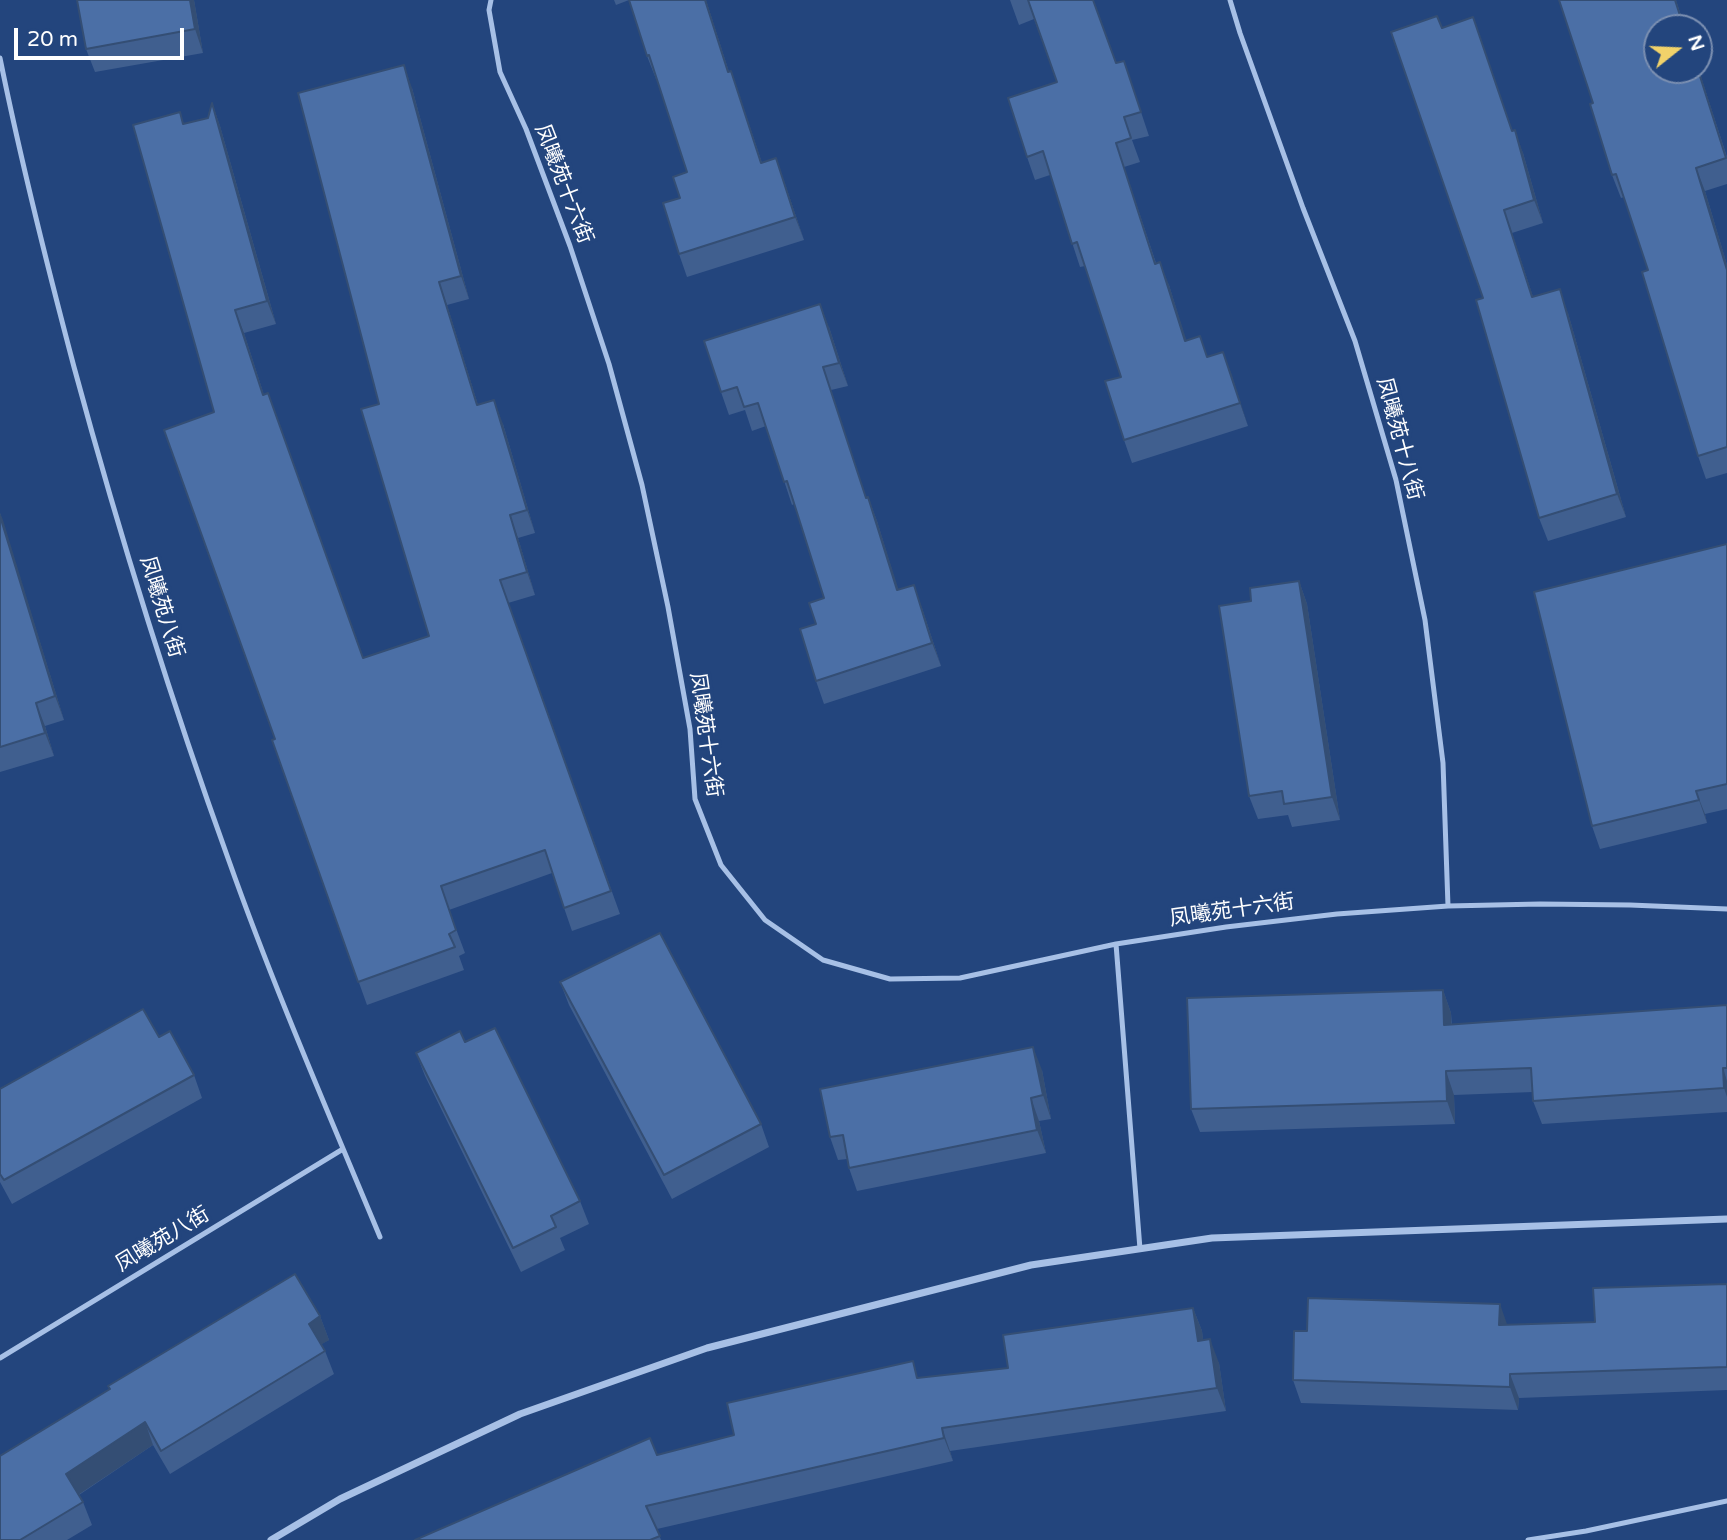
<!DOCTYPE html>
<meta charset="utf-8">
<style>
body{margin:0}
#map{position:relative;width:1727px;height:1540px;overflow:hidden;background:#23457d;font-family:"Varela Round",sans-serif}
canvas{display:block}
.north{position:absolute;left:1643px;top:14px;width:70px;height:70px;box-sizing:border-box;background:#23457d;border:2px solid #7b8fb1;border-radius:50%;rotate:72deg;font-size:19px;font-weight:700;line-height:28px;text-align:center;color:#fff}
.north::after{content:'';display:block;margin:auto;width:24px;height:32px;background:#f1d26a;clip-path:polygon(50% 0,100% 100%,50% 72%,0 100%)}
.scale{position:absolute;left:14px;top:28px;width:170px;height:32px;box-sizing:border-box;border:4px solid #fff;border-top:0;padding-left:9px;font-size:21px;line-height:24px;white-space:nowrap;color:#fff;-webkit-text-stroke:5px #23457d;paint-order:stroke}
</style>
<div id="map">
<canvas width="1727" height="1540"></canvas>
<div class="north">N</div>
<div class="scale">20 m</div>
</div>
<script>
const g = document.querySelector('canvas').getContext('2d');
g.lineJoin = 'round';
function strokePath(path, color, width, dash) { g.strokeStyle = color; g.lineWidth = width; g.lineCap = dash ? 'butt' : 'round'; g.setLineDash(dash || []); g.stroke(path); }
function paint(path, color) { g.fillStyle = color; g.fill(path, 'evenodd'); }
function write(font, color, halo, rows, align = 'center') {
  g.font = font + ' "Varela Round","Noto Sans SC",sans-serif'; g.lineWidth = 7; g.setLineDash([]); g.textBaseline = 'middle'; g.strokeStyle = halo; g.fillStyle = color; for (const [text, x, y, turn = 0] of rows) {
    g.save(); g.translate(x, y); g.rotate((+turn || 0) * Math.PI / 180); g.textAlign = isNaN(turn) ? turn : align; if (halo) g.strokeText(text, 0, 0); g.fillText(text, 0, 0); g.restore();
  }
}
strokePath(new Path2D(`
 M491,0L489,10L500,72L526,129L570,246L609,364L642,485L668,607L690,729L695,799L721,865L765,920L823,960L890,979L960,978L1116,944L1226,927L1337,914L1448,906L1540,904L1630,905L1727,909
 M1230,0L1240,33L1303,208L1355,341L1396,480L1425,620L1443,763L1448,906
 M0,58C21,162 47,265 74,367C119,533 170,698 229,861C274,988 328,1112 380,1237
 M1116,944L1140,1249
 M0,1358L343,1149
 M1528,1540L1586,1531L1727,1501`), '#a7c0e6', 5);
strokePath(new Path2D(`
 M271,1540L340,1499L520,1414L707,1348L1031,1265L1212,1238L1727,1219`), '#a7c0e6', 7);
paint(new Path2D(`
 M194,0L203,53L95,72L86,49Z
 M614,0H706L729,72L731,71L739,94L762,163L784,181L804,240L687,277L679,254L680,198L687,172L657,79H656L647,56L629,0L616,5Z
 M1010,0H1093L1116,63L1124,61L1149,136L1132,140L1140,162L1124,167L1156,263L1169,285L1186,341L1208,357L1223,352L1248,426L1132,463L1124,440L1121,377L1085,266L1080,267L1050,175L1035,180L1027,157L1057,82L1034,19L1019,25Z
 M1559,0H1676L1727,157V184L1705,191L1727,265V473L1706,479L1698,456L1648,270L1624,197L1621,198L1612,175L1593,103Z
 M1473,17L1512,131L1523,153L1543,223L1512,233L1533,297L1568,313L1626,517L1548,541L1539,518L1483,298Z
 M412,88L469,299L447,305L478,405L503,424L535,533L518,538L535,595L508,603L620,914L572,931L552,873L449,910L465,953L459,956L464,970L367,1005L272,740L275,739L214,412L184,124L208,118L212,103L220,126L276,324L244,333L264,395L363,658L429,636L379,404Z
 M829,327L848,386L831,390L866,498L868,497L877,521L898,590L922,608L941,666L824,704L816,681V624L824,598L794,504L792,505L766,426L752,431L745,410L729,415L721,392Z
 M0,513L64,720L45,726L54,756L0,772Z
 M1727,544V809L1705,814L1707,823L1600,849L1592,826Z
 M1299,581L1307,604L1340,820L1292,827L1288,815L1258,819L1249,796L1251,601Z
 M560,982L761,1124L769,1147L672,1199L569,1005Z
 M1443,990L1451,1013L1452,1025L1727,1005V1112L1542,1124L1533,1101V1092L1454,1095L1455,1124L1200,1132L1191,1109Z
 M159,1037L194,1075L202,1098L12,1204L0,1182V1089Z
 M465,1042L580,1201L589,1224L560,1238L565,1250L521,1272L425,1076L416,1053Z
 M1042,1070L1051,1119L1039,1121L1046,1153L857,1191L849,1168L847,1159L838,1160L830,1137Z
 M1727,1284V1390L1519,1398L1518,1410L1301,1403L1293,1380L1307,1331L1595,1322Z
 M1193,1308L1202,1331L1203,1340L1219,1363L1226,1411L950,1451L953,1461L657,1529L661,1540H415L657,1455L734,1435L920,1378L1008,1368Z
 M320,1316L329,1340L321,1344L325,1351L334,1374L170,1474L153,1445L79,1495L83,1502L92,1525L67,1540H0L110,1390L108,1386Z`), '#405f8f');
paint(new Path2D(`
 M190,0H194L203,53L195,29Z
 M705,0H706L736,95L728,72Z
 M404,65L412,88L469,299L461,276Z
 M1698,70H1699L1727,160Z
 M731,71L739,94L769,186L761,163Z
 M212,103L220,126L276,324L267,301Z
 M1515,130L1523,153L1543,223L1534,200Z
 M1116,143L1124,167L1163,287L1155,264Z
 M776,158L784,181L804,240L795,217Z
 M1696,168L1705,191L1727,265V270Z
 M1504,210L1512,233L1541,321L1532,297Z
 M1160,262L1169,285L1194,364L1185,341Z
 M439,282L447,305L485,428L477,405Z
 M1560,289L1568,313L1626,517L1617,494Z
 M820,304L829,327L848,386L839,363Z
 M235,310L244,333L271,418L263,395Z
 M1223,352L1232,375L1248,426L1240,403Z
 M823,367L831,390L874,521L866,498Z
 M494,400L503,424L535,533L527,510Z
 M868,497L877,521L906,613L897,590Z
 M0,513L3,520L64,720L55,696L0,516Z
 M510,515L518,538L535,595L527,572Z
 M1299,581L1307,604L1340,820L1332,797Z
 M914,585L922,608L941,666L932,643Z
 M36,703L45,726L54,756L45,733Z
 M1696,791L1705,814L1707,823L1699,800Z
 M1443,990L1451,1013L1452,1049L1444,1025Z
 M1033,1047L1042,1070L1051,1119L1043,1095Z
 M1723,1068L1727,1081V1097L1724,1088Z
 M1446,1071L1454,1095L1455,1124L1447,1101Z
 M1031,1098L1039,1121L1046,1153L1037,1130Z
 M1500,1304L1508,1327L1499,1325Z
 M1193,1308L1202,1331L1206,1364L1198,1341Z
 M320,1316L329,1340L317,1347L309,1324Z
 M1210,1339L1219,1363L1226,1411L1217,1388Z
 M1510,1374L1519,1398L1518,1410L1510,1387Z
 M145,1422L153,1445L75,1497L66,1474Z
 M942,1428L950,1451L953,1461L944,1438Z`), '#344e74');
const building = new Path2D(`
 M77,0H190L195,29L86,49Z
 M629,0H705L728,72L731,71L761,163L776,158L795,217L679,254L663,203L680,198L673,177L687,172L649,55L647,56Z
 M1028,0H1093L1116,63L1124,61L1141,112L1124,117L1131,138L1116,143L1155,264L1160,262L1185,341L1200,336L1207,357L1223,352L1240,403L1124,440L1105,381L1121,377L1077,242L1072,244L1043,151L1027,157L1008,98L1057,82Z
 M1559,0H1675L1684,28H1657V70H1698L1726,158L1696,168L1727,270V447L1698,456L1642,272L1648,270L1616,174L1612,175L1590,104L1593,103Z
 M1437,16L1442,28L1473,17L1512,131L1515,130L1534,200L1504,210L1532,297L1560,289L1617,494L1539,518L1476,300L1483,298L1391,32Z
 M404,65L461,276L439,282L477,405L494,400L527,510L510,515L527,572L500,580L611,891L564,908L545,850L441,886L456,930L449,934L455,947L358,982L272,740L275,739L164,430L214,412L133,125L180,112L183,124L208,118L212,103L267,301L235,310L263,395L268,393L363,658L429,636L361,409L379,404L298,93Z
 M820,304L839,363L823,367L866,498L868,497L897,590L914,585L932,643L816,681L800,629L816,624L809,603L824,598L787,481L784,482L758,403L744,407L737,387L721,392L704,341Z
 M0,516L55,696L36,703L45,733L0,747Z
 M1727,544V784L1696,791L1699,800L1592,826L1534,592Z
 M1299,581L1332,797L1284,804L1282,791L1249,796L1219,606L1251,601L1250,588Z
 M660,933L761,1124L664,1175L560,982Z
 M1443,990L1444,1025L1727,1005V1068H1723L1724,1088L1533,1101L1531,1068L1446,1071L1447,1101L1191,1109L1187,998Z
 M143,1009L159,1037L170,1031L194,1075L4,1180L0,1174V1089Z
 M495,1028L580,1201L551,1216L556,1227L513,1248L416,1053L460,1031L465,1042Z
 M1033,1047L1043,1095L1031,1098L1037,1130L849,1168L843,1135L830,1137L820,1089Z
 M295,1274L320,1316L309,1324L325,1351L161,1451L145,1422L66,1474L83,1502L20,1540H0V1456L110,1389L108,1386Z
 M1727,1284V1367L1510,1374V1387L1293,1380L1294,1331H1307L1308,1298L1500,1304L1499,1325L1595,1322L1593,1288Z
 M1193,1308L1198,1341L1210,1339L1217,1388L942,1428L944,1438L646,1506L660,1536L650,1540H415L650,1438L657,1455L734,1435L727,1403L913,1361L917,1378L1008,1368L1003,1335Z`);
paint(building, '#4b6fa6');
strokePath(building, '#344e74', 2);
write('21px', '#fff', '#23457d', [
 ["凤曦苑十六街",563,184,69],
 ["凤曦苑十八街",1399,439,75],
 ["凤曦苑八街",161,607,73],
 ["凤曦苑十六街",705,735,82],
 ["凤曦苑十六街",1232,911,-8],
 ["凤曦苑八街",163,1240,-31]
]);
</script>
